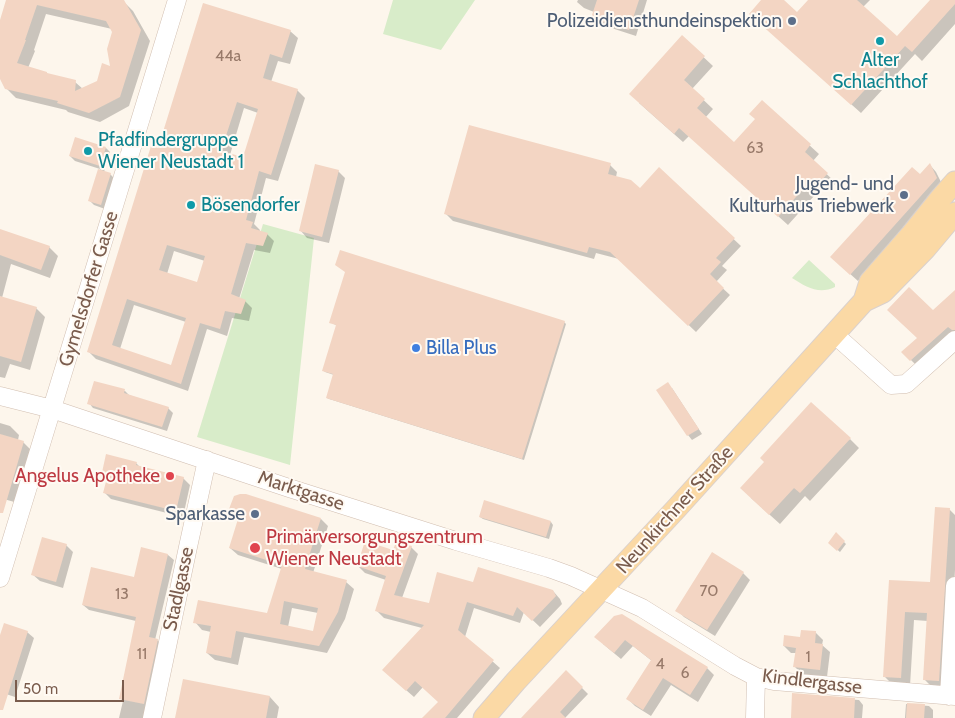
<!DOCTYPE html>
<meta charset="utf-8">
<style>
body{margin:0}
#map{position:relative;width:955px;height:718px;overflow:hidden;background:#fdf6ec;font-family:Cabin,sans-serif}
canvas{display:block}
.scale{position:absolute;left:15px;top:680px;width:109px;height:22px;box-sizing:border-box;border:2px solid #7a5c4d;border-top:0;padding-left:6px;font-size:15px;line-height:18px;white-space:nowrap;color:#7a5c4d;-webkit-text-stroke:4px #fffaf3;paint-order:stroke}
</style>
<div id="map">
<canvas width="955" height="718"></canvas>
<div class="scale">50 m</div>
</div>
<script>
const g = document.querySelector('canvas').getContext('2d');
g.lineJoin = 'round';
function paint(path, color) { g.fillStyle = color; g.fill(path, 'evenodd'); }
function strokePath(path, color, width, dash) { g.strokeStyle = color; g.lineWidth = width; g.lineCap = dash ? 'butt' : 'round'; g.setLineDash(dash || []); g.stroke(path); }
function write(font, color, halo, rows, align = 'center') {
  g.font = font + ' Cabin,sans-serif'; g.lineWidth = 4; g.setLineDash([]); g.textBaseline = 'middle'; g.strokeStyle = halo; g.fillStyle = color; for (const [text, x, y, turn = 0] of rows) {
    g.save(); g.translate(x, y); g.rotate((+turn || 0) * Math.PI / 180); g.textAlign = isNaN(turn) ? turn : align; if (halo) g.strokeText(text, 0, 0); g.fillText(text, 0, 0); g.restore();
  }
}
paint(new Path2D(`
 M393,0H475L441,50L383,34Z
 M263,224L314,238L290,465L197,437Z
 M809,260L835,284V287C819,295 806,287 792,278Z`), '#d8ecc9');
paint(new Path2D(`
 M7,0L123,1L133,11L150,41L129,106L100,122L68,112L66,110L16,98L6,88L0,76V25ZM46,14L112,29L114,32L112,67L98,82L83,89L75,82L28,68L35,51L34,50Z
 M578,0H647L636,36L599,24L593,17L594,12L584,8L577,2Z
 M763,0H782L797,14L809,0H870L863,7L897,38L932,0H955V24L922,61L915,54L861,113L750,14Z
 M290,31L298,38L290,64L278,61L271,82L297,90L305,98L278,181L266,178L254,224L260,230L259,232L267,234L274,241L270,253L254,250L239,299L245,301L252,308L249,321L232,318L227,336L207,329L188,391L96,359L89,352L159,150ZM244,108L258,113L244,159L230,155ZM174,251L205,261L198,283L167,274ZM134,305L186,322L172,366L120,349Z
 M682,37L713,66L692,89L713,109L705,118L734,144L756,119L762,102L819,154L813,161L836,183L828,191L823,186L788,225L689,136L683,142L639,103Z
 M106,148L110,152L104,172L110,174L115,179L105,209L94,205L90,201L100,169L75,161L70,156Z
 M610,165L617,172L616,177L640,190L659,169L741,246L722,266L727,270L716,282L730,295L696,332L619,259L596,253L594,259L453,221L446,214Z
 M930,165L936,172L943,186L858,281L839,264Z
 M338,171L345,178L329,243L307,238L300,230Z
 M0,230L49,247L58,256L50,278L11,264L2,298L36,308L45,317L30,370L10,364L5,378L0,377Z
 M346,272L564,322L566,324L524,460L329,399L327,398L334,375L325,372L323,370L337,326L331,322Z
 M955,291V332L917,366L903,352L918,338Z
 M95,382L125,391L129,395L168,408L173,413L167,431L93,408L89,403Z
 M672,388L702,434L692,440L688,435L658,390Z
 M0,423L10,426L19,435L18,440L23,442L33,452L18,503L0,498Z
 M850,439L859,448L810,501L805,496L780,524L751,498Z
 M136,463L141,468L183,478L190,485L183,517L111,499L104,492L107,481L102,476Z
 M949,509L955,515V570L948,689L933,688L924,679L928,621L914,620L910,686H894L885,677L890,581L932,584Z
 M480,517L551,522L553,525L549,539L483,519Z
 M321,519L328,526L313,573L346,582L354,589L345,619L327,653L244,637L238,665L215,660L207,653L211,632L202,630L195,622L268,614L282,569L238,555L230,548ZM292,608L318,613L314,632L288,627Z
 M836,534L846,544L840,552L830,543Z
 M66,545L73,552L63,588L40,581L32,574Z
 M411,547L418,554L402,598L430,605L474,584L553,591L560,599L562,604L540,627L524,612L520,623L474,608L465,637L500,668L457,718H424L440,702L423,687L414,697L391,677L422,628L384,618L377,611L386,580L365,573L358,566L394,551Z
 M142,549L168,555L174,560L155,640H157L163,646L148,718H119L123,701L120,698L136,621L89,610L83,605L135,579Z
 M743,573L750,580L715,636L684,617L677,610Z
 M614,617L707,668L714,675L698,702L671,685L651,716L635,706L628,699L652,661L633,646L621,659L603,644Z
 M27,632L34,638L15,697L0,692V639Z
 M815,632L823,640L822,645L830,652L827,677L802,674L795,667L796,653H791L784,646Z
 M566,672L588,694L565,718H524Z
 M184,680L270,697L279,707L277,718H176Z
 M793,695L859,700L863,705L862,718H792Z
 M906,704L929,706L933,710V718H905Z`), '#0003');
paint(new Path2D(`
 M6,0H124L141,30L120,97L89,113L57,103L58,101L5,89L0,79V20ZM37,5L106,21L112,32L107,49L110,66L102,63L97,81L75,91L76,80L47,73V72L17,63L26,40H25Z
 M597,0H639L629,30L591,18Z
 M761,0H784L797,12L808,0H857L897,36L930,0H955V4L912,52L905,46L851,105L749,14Z
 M203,3L291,30L282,58L270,54L263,78L298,89L271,175L259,171L246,220L253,222L251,228L268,233L263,246L246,243L231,294L246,300L241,314L225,311L220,329L200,323L181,384L87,352L151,146L158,148ZM237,102L258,109L243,157L221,151ZM167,245L205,256L197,282L159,270ZM127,299L186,318L171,365L112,345Z
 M682,35L705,56L684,80L705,99L697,108L734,142L755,119L749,114L762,100L811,144L805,152L828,173L819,183L813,178L778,217L679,128L674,134L629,94Z
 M469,125L611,163L608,174L631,180L640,188L659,167L735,238L716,258L721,262L710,274L724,288L688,326L610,252L589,247L587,253L444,214Z
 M75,137L106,147L100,166L69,156Z
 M930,163L937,178L850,275L830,257L912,167L920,174Z
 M315,164L339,170L322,237L299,231Z
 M98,169L111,173L101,205L88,201Z
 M0,229L50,246L41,270L0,255Z
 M340,250L565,321L522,459L326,398L333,374L322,371L336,325L329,323L345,272L335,265Z
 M909,287L933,310L955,290V330H952L948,327L910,361L901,352L917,338L887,310Z
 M0,296L37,307L21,362L0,356Z
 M94,381L125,389L124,393L169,407L162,427L87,404Z
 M668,382L699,429L687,436L656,390Z
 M811,402L851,438L800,493L794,488L769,515L740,488L764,462L760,458Z
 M0,434L24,441L3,513H0Z
 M106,454L137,462L136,465L184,477L176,511L103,493L107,478L101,477Z
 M240,494H246L321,518L305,569L347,580L338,612L319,646L236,631L231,658L206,653L211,626L193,623L198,600L267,613L282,565L229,548L238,519L229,509L234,496ZM284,601L318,608L313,631L280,624Z
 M484,500L551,521L546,537L479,517Z
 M935,507L950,508L939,681L923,680L927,613L905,612L901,678L883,677L889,580L930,582Z
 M836,532L845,541L837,551L828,543Z
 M42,537L67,544L56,582L31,575Z
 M365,541L393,550L396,542L412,546L394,595L429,603L437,572L473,582L478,567L553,590L556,596L532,621L517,607L513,616L467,602L458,630L494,660L445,718H422L438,702L415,681L406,691L382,670L424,625L375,611L386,576L357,566Z
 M141,547L168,554L149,637L158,639L144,704L119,699L136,617L82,605L91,567L134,577Z
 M712,552L744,572L707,630L675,611Z
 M622,614L708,667L690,695L663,678L643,710L626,699L651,660L625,640L614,653L594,637L614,616Z
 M4,623L28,631L3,710H0V635Z
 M801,630L816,631L815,643L823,644L820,670L793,667L796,648L783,646L784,635L800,637Z
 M566,670L583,687L560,712L566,718H521Z
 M183,679L270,696L266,718H175Z
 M792,693L855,698L854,718H791Z
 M907,703L925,704L924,718H906Z`), '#f3d5c3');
const minor = new Path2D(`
 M834,334L891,385L906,384L955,340
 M0,396L52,409L289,488L456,541L549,568L571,576L642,608L735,666L756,677L774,681L955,696
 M0,578L177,0
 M949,696L955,586
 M152,718L188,547L207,460
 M755,718L756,677`);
const major = new Path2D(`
 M864,301L870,282L911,235L940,199L955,182
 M484,718L516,681L675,510L864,301L883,292L925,249L955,213`);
strokePath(minor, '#d1beb0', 19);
strokePath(major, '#dad1cd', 23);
strokePath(minor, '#fff', 18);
strokePath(major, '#fbd9a5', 21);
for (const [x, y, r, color] of [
 [792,21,5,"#5c6f8a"],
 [880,41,5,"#0f9aa8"],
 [88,151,5,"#0f9aa8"],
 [904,195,5,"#5c6f8a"],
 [191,205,5,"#0f9aa8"],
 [416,348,5,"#3f7fe0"],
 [170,476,5,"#e0444e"],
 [255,514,5,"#5c6f8a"],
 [255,548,6,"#e0444e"]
]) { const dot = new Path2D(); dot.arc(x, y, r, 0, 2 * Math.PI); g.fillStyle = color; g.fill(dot); strokePath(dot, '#fffaf3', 2); }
write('16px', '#987a6a', null, [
 ["44a",228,56],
 ["63",755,148],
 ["70",709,591],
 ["13",122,594],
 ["11",142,654],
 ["1",808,657],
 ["4",660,664],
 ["6",685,673]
]);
write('19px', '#4e5e75', '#fffaf3', [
 ["Polizeidiensthundeinspektion",782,21],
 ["Jugend- und",894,184],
 ["Kulturhaus Triebwerk",894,206],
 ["Sparkasse",245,514]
], 'right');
write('19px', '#0d838f', '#fffaf3', [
 ["Alter",880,60,"center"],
 ["Schlachthof",880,82,"center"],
 ["Pfadfindergruppe",98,140],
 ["Wiener Neustadt 1",98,162],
 ["Bösendorfer",201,205]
], 'left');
write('19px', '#7a5c4d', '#fffaf3', [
 ["Gymelsdorfer Gasse",89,289,-73],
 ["Marktgasse",301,491,18],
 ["Neunkirchner Straße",675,510,-48],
 ["Stadlgasse",179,589,-78],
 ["Kindlergasse",812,682,7]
]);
write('19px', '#366cbe', '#fffaf3', [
 ["Billa Plus",426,348]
], 'left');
write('19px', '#be3a42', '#fffaf3', [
 ["Angelus Apotheke",160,476],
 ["Primärversorgungszentrum",266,537,"left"],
 ["Wiener Neustadt",266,559,"left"]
], 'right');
</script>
